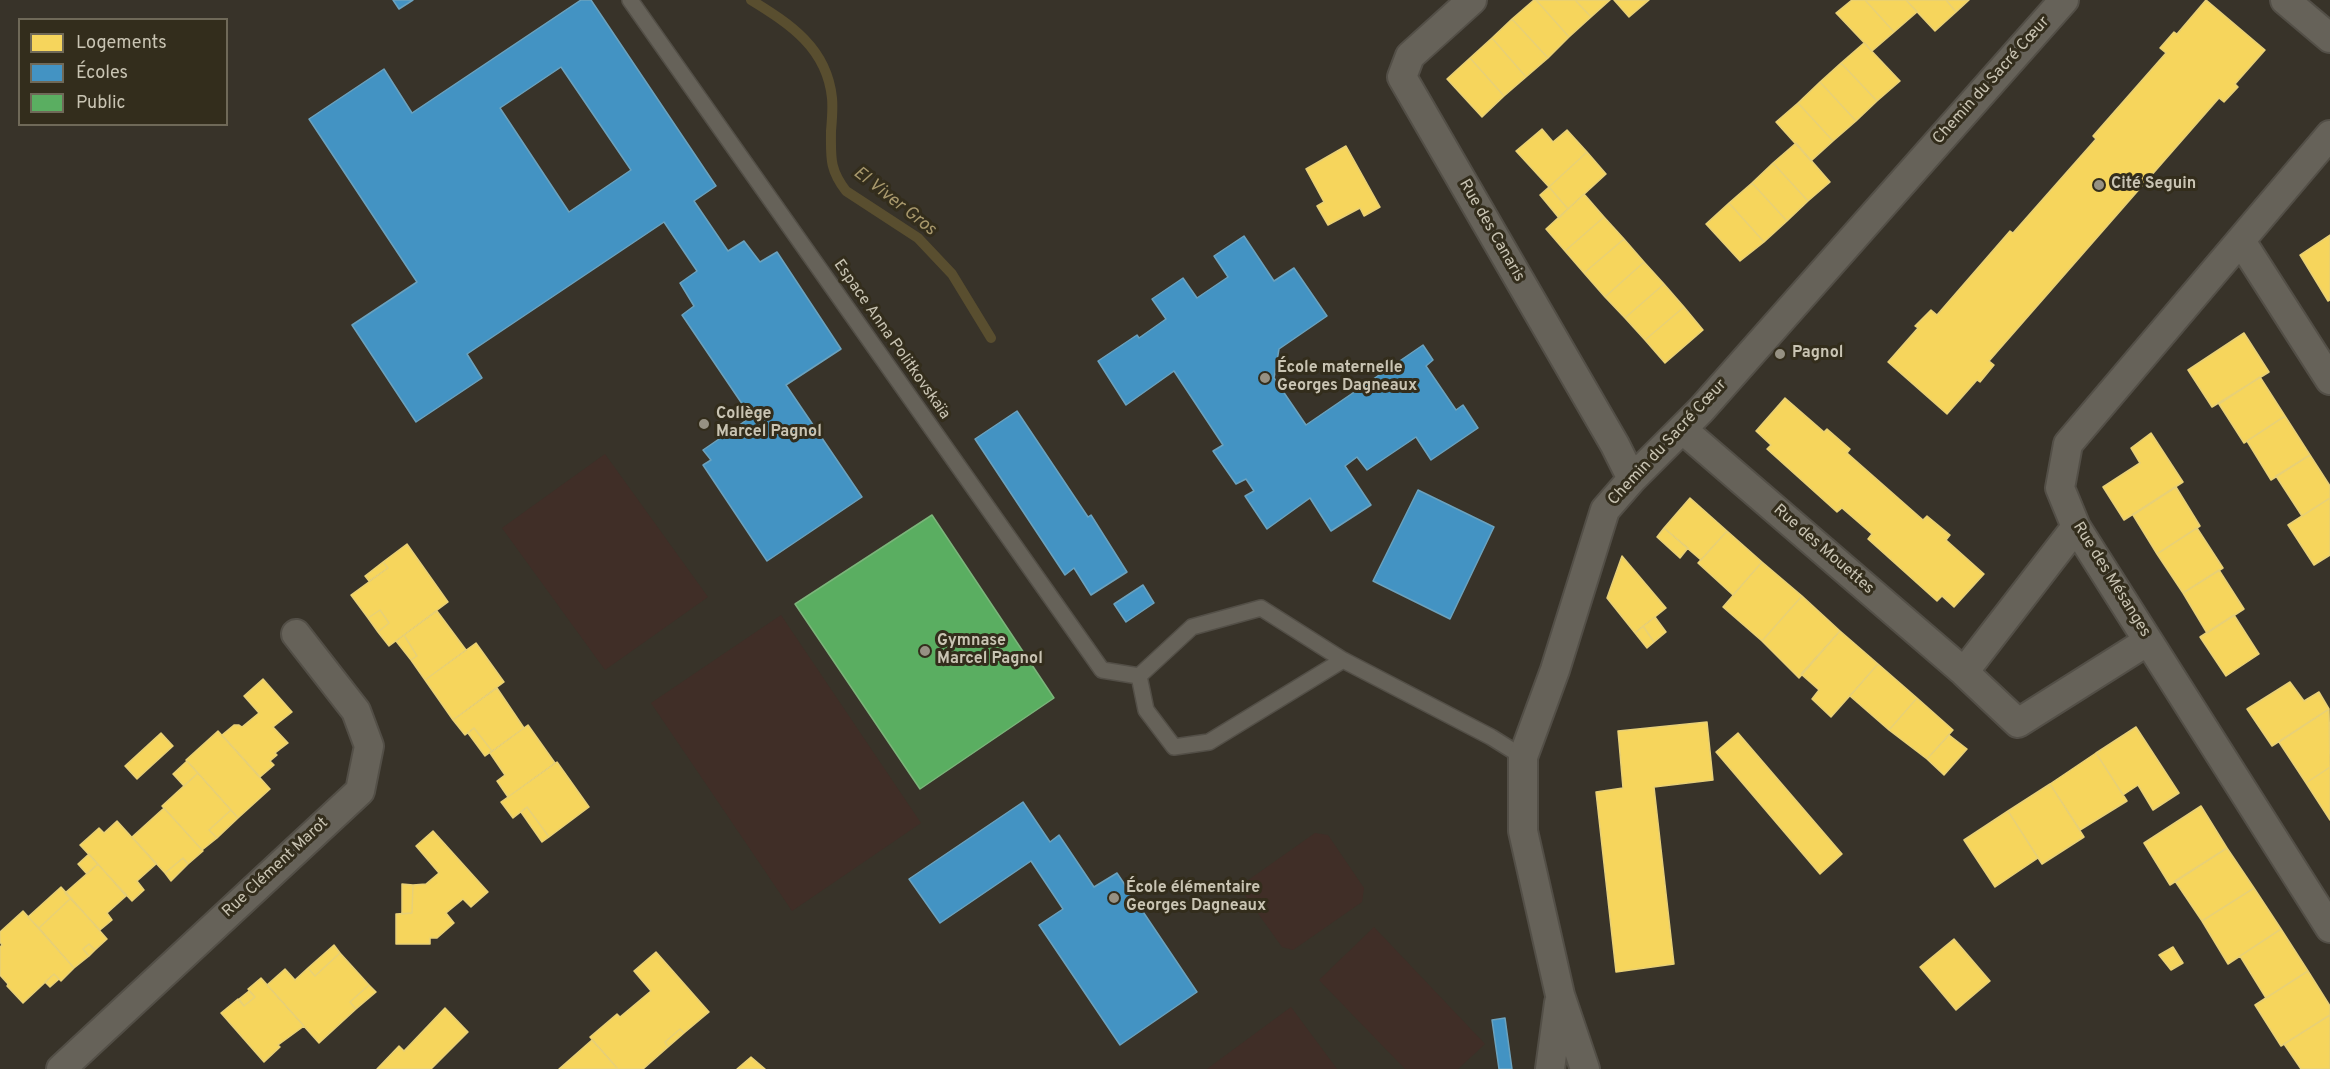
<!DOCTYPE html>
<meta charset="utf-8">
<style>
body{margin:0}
#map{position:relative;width:2330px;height:1069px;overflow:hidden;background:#383329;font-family:Overpass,sans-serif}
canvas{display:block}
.legend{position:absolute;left:18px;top:18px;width:210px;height:108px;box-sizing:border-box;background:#332d1c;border:2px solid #6f6958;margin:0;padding:8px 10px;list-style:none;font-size:18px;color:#c9c4b3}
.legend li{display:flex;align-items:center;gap:12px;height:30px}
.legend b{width:30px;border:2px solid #6f6958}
</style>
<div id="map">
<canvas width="2330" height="1069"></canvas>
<ul class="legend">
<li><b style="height:16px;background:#f6d55c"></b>Logements</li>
<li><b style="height:16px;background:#4393c3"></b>Écoles</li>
<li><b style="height:16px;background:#5aae61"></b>Public</li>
</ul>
</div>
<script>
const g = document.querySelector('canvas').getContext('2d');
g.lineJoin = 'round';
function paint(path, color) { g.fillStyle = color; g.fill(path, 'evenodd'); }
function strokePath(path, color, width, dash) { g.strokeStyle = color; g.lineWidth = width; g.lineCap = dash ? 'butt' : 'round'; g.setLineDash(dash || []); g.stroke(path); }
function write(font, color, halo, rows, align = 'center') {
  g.font = font + ' Overpass,sans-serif'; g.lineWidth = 6; g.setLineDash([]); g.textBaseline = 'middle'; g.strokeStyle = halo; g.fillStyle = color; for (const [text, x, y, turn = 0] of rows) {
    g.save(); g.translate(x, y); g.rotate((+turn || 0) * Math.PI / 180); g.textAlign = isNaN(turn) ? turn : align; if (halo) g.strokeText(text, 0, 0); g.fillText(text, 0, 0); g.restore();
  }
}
paint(new Path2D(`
 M605,454L708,597L605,670L502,528Z
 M781,615L921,823L792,911L651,703Z
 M1315,833L1328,835L1364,888L1362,902L1293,950L1282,947L1244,894L1247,881Z
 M1374,927L1485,1044L1458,1069H1405L1319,980Z
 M1291,1007L1337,1069H1207Z`), '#402e27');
const homes = new Path2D(`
 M1534,0H1536L1569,37L1548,58L1512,19Z
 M1536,0H1575L1591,17L1569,37Z
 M1575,0H1610L1591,17Z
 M1614,0H1649L1629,17Z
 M1852,0H1865L1894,32L1872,51L1836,13Z
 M1865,0H1906L1917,12L1894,32Z
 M1906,0H1946L1956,12L1935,31Z
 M1946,0H1969L1956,12Z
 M2206,0L2265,50L2235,84L2238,87L2224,102L2219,98L1989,361L1994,365L1980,382L1977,380L1947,414L1888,362L1918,328L1915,326L1931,310L1937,315L2010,231L2013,233L2096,139L2093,136L2166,53L2160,48L2174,32L2177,34Z
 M1512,19L1548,58L1526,77L1492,38Z
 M1492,38L1526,77L1504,96L1470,58Z
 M1864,43L1900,81L1877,101L1841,63Z
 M1470,58L1504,96L1482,117L1447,79Z
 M1841,63L1877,101L1856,121L1820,82Z
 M1820,82L1856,121L1833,141L1798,103Z
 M1798,103L1833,141L1811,161L1776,122Z
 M1542,129L1553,142L1567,130L1587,152L1549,187L1516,151Z
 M1796,143L1830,182L1808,201L1773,163Z
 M1346,146L1380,207L1364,216L1360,208L1328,225L1317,206L1324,202L1306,169Z
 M1587,152L1606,174L1568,209L1549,187Z
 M1773,163L1808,201L1787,221L1752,183Z
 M1752,183L1787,221L1764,242L1729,203Z
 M1549,187L1568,209L1559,218L1540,195Z
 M1584,194L1604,217L1565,251L1546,229Z
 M1729,203L1764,242L1740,261L1706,224Z
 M1604,217L1624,239L1584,273L1565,251Z
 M2330,235V300L2328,301L2300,255Z
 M1624,239L1644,262L1605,297L1584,273Z
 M1644,262L1664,284L1625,318L1605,297Z
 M1664,284L1684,307L1645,340L1625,318Z
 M1684,307L1703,330L1665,363L1645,340Z
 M2244,333L2269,372L2212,407L2188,370Z
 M2260,377L2285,416L2244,443L2219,404Z
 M1785,398L1824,432L1827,429L1850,449L1847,453L1923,520L1927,516L1950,535L1946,540L1984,574L1954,607L1942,596L1937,601L1868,539L1872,534L1842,508L1837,512L1767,449L1771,445L1756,431Z
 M2285,416L2310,455L2271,480L2247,441Z
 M2151,433L2183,482L2124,520L2103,487L2140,463L2131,448Z
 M2310,455L2330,486V498L2302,516L2276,476Z
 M2176,487L2200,526L2157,554L2133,515Z
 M1690,498L1727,531L1701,560L1664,528Z
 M2330,498V555L2314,565L2288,525Z
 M1664,528L1688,548L1680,558L1657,537Z
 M2197,528L2223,568L2183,593L2157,554Z
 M1727,531L1762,562L1733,595L1698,563Z
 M407,544L448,602L389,646L378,632L389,623L380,610L368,618L351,595L388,568L383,562Z
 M1622,556L1666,608L1635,633L1607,598Z
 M383,562L388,568L369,581L365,576Z
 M1762,562L1802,596L1762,641L1723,607Z
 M2219,570L2244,609L2207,633L2183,593Z
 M1802,596L1840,631L1799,678L1762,641Z
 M380,610L389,623L378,632L368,618Z
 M437,611L466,650L425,680L411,660L417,656L404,635Z
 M2234,615L2259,654L2226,676L2200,637Z
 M1655,617L1666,632L1654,642L1643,626Z
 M1643,626L1654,642L1647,648L1635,633Z
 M1840,631L1878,664L1831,717L1812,699L1819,690L1801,674Z
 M404,635L417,656L411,660L396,641Z
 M476,643L504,682L453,720L425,680Z
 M1878,664L1917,698L1889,730L1850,696Z
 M263,679L292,712L273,727L288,743L275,753L277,755L270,761L274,765L260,777L222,735L234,725H239L242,727L259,713L244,696Z
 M2290,682L2304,701L2319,692L2329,709L2272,746L2247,709Z
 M497,688L524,728L492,751L474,728L465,735L453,720Z
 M1917,698L1953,730L1927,759L1889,730Z
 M2329,709L2330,767L2306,783L2279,742Z
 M1707,722L1713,780L1654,787L1674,964L1616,972L1596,792L1623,788L1618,731Z
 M528,725L555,763L508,797L497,781L505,775L490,753Z
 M2136,727L2179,793L2153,810L2138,785L2123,795L2096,753Z
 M474,728L492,751L485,756L468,733Z
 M218,731L270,789L238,818L186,760Z
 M161,733L173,746L137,779L125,766Z
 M1738,733L1842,854L1820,874L1716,752Z
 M1949,735L1967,749L1944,775L1927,759Z
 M2096,753L2127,801L2080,830L2050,784Z
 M187,761L198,773L184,786L173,774Z
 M557,762L589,807L549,837L527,807L513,818L501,802Z
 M2330,767V820L2306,783Z
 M198,773L231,810L209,830L217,838L202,850L162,806Z
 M2050,784L2084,837L2042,864L2008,811Z
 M2201,806L2227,848L2170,885L2144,843Z
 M527,807L549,837L542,842L521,812Z
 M164,808L203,851L188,864L183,858L165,873L132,837Z
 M231,810L238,818L217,838L209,830Z
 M2008,811L2038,858L1995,887L1964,840Z
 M117,821L156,864L137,881L144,890L132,901L80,845L99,828L104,833Z
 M433,831L488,892L471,907L463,899L446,913L454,923L437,938H430V944H396V914L412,913L413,885L426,884L439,873L416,846Z
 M2227,848L2254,888L2202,921L2175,881Z
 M89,854L98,864L87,874L78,864Z
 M183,858L188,864L171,881L165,873Z
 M98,864L126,896L107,913L112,920L100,930L65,893Z
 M402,884L413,885L412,913L402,914Z
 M61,887L71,898L39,928L28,917Z
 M2254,888L2281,929L2228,964L2202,921Z
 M71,898L107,939L95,950L89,944L83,949L89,956L74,968L39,928Z
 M23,911L74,968L61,981L54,974L23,1003L7,986L8,984L0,975V947L2,945L0,942V932Z
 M2281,929L2308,971L2266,998L2240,956Z
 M1954,939L1990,981L1956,1010L1920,967Z
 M89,944L95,950L89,956L83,949Z
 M334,945L340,953L315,976L308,968Z
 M2173,947L2183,963L2171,970L2159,955Z
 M656,952L709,1012L684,1033L680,1029L665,1042L668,1047L643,1069H618L590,1037L617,1014L620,1017L651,991L634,971Z
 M340,953L369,985L350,1002L356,1009L319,1043L267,985L285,969L295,980L308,968L315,976Z
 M2308,971L2330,1006V1015L2281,1046L2255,1005Z
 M54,974L59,979L50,987L45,982Z
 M261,978L304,1026L278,1045L280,1047L264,1062L221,1013L238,999L244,1006L255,997L248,989Z
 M369,985L376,992L356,1009L350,1002Z
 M249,991L255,997L244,1006L239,999Z
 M445,1008L468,1032L431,1069H377L399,1046L404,1051Z
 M2330,1015V1069H2301L2284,1044Z
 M680,1029L684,1033L668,1047L665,1042Z
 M592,1040L618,1069H559Z
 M751,1057L765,1069H737Z`);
paint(homes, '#f6d55c');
strokePath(homes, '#e8d076', 1.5);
const schools = new Path2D(`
 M393,0H413L399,9Z
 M581,0H591L716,186L694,201L728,251L744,241L760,262L777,252L841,349L786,385L862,497L767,561L703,465L711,460L703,450L751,417L682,315L694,306L680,283L697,271L664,222L467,354L482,378L416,422L352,325L417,282L309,119L384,69L412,113ZM561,67L631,170L569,212L500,108Z
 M1244,236L1274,281L1294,268L1327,316L1279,349L1274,378L1306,425L1423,345L1433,360L1426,366L1456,410L1463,405L1478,428L1431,460L1416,437L1367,470L1357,457L1345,466L1371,505L1331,531L1310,498L1267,529L1245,496L1254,491L1246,479L1236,484L1213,451L1223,445L1174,371L1126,405L1098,361L1137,335L1139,338L1166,319L1152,299L1183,278L1197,298L1228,277L1214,256Z
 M1017,411L1088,517L1091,515L1127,572L1091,595L1074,568L1065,575L975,439Z
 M1418,490L1494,527L1450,619L1373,581Z
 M1143,585L1154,603L1126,622L1114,604Z
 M1023,802L1050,842L1059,835L1094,887L1117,873L1197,992L1120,1045L1039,925L1063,909L1031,861L940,923L909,879Z
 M1505,1018L1512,1069H1499L1492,1020Z`);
paint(schools, '#4393c3');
strokePath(schools, '#6ba2be', 1.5);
const public = new Path2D(`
 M932,515L1054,698L920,789L795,604Z`);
paint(public, '#5aae61');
strokePath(public, '#7bb57a', 1.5);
strokePath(new Path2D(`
 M751,0C790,24 827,48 832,98C833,109 832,120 831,131C831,157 829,169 846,191L918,238L952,274L991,338`), '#594e2f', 10);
const service = new Path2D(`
 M630,0L1102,670L1139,676
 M1343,660L1209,742L1174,747L1146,710L1139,676L1192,627L1261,608L1343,660L1491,737L1523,757`);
const minor = new Path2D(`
 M1472,0L1410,56L1402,77L1615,445L1632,479
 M2285,0L2330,38
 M2330,135L2068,444L2060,488L2076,527L2330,928
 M2241,241L2330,380
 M1682,429L1964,672L2018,723L2148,641
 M1964,672L2076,527
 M61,1069L360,791L369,746L356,711L296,634
 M1550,1069L1559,1003
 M1585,1069L1560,995L1523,831V757L1555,670L1605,510L1632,479L1701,410L2064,0`);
strokePath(service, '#534f47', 18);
strokePath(minor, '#534f47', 32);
strokePath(service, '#666259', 15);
strokePath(minor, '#666259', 28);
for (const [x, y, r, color] of [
 [2099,185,6,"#969183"],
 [1780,354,6,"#969183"],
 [1265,378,6,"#969183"],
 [704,424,6,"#969183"],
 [925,651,6,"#969183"],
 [1114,898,6,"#969183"]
]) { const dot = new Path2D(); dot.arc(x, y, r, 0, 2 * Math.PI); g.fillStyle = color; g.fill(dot); strokePath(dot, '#332d1c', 2); }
write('16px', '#c9c4b3', '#332d1c', [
 ["Chemin du Sacré Cœur",1992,81,-48],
 ["Rue des Canaris",1491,231,60],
 ["Espace Anna Politkovskaïa",891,340,55],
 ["Chemin du Sacré Cœur",1668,443,-47],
 ["Rue des Mouettes",1823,550,41],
 ["Rue des Mésanges",2111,580,58],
 ["Rue Clément Marot",276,868,-43]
]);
write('bold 16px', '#c9c4b3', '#332d1c', [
 ["Cité Seguin",2111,185],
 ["Pagnol",1792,354],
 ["École maternelle",1277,369],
 ["Georges Dagneaux",1277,387],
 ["Collège",716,415],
 ["Marcel Pagnol",716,433],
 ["Gymnase",937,642],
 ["Marcel Pagnol",937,660],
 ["École élémentaire",1126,889],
 ["Georges Dagneaux",1126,907]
], 'left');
write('italic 18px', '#a8986c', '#332d1c', [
 ["El Viver Gros",894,202,38]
]);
</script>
